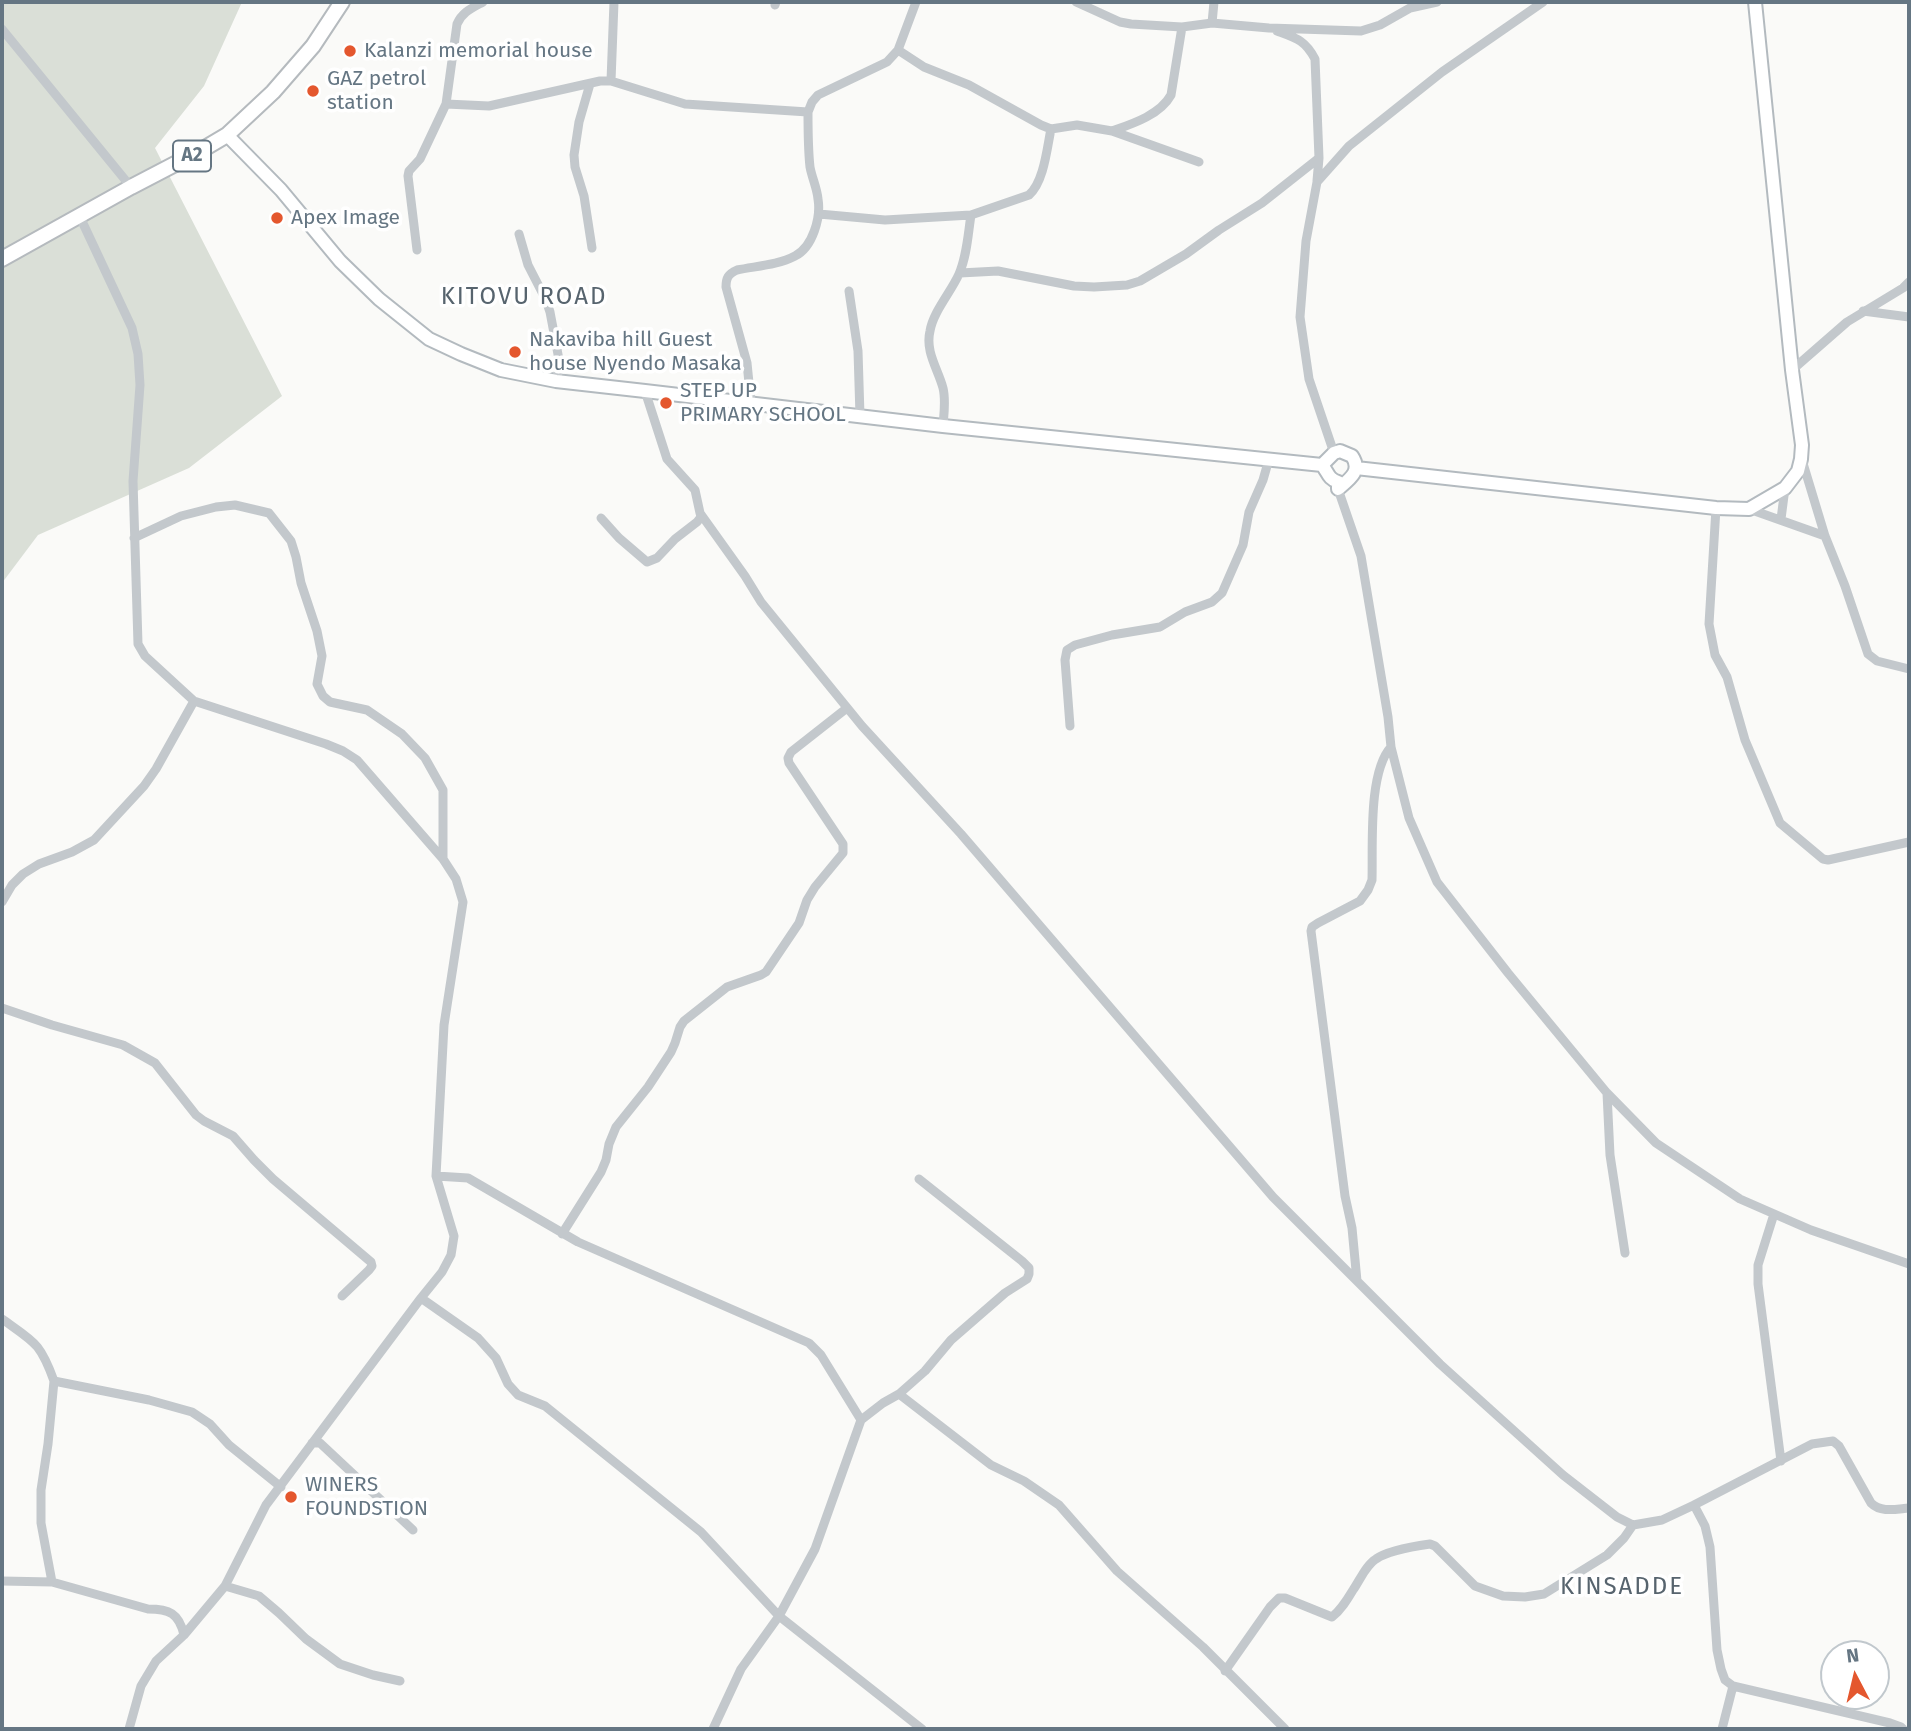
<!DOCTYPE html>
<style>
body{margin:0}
#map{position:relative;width:1911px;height:1731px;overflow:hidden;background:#fafaf8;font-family:"Fira Sans",sans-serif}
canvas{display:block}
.frame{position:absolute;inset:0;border:4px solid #657683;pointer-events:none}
.north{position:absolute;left:1820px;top:1640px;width:70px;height:70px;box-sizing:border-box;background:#fff;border:2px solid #c1c8cd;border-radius:50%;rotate:353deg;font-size:19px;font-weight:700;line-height:28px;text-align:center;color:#657683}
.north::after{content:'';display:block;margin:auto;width:24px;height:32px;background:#e4572e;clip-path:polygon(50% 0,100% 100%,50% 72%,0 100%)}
</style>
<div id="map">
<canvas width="1911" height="1731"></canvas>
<div class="frame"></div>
<div class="north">N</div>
</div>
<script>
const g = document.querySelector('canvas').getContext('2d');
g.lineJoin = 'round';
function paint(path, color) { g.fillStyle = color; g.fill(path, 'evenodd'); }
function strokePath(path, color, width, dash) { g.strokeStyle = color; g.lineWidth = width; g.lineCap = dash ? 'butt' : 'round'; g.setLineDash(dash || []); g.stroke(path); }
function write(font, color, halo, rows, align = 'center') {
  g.font = font + ' "Fira Sans",sans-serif'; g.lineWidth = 7; g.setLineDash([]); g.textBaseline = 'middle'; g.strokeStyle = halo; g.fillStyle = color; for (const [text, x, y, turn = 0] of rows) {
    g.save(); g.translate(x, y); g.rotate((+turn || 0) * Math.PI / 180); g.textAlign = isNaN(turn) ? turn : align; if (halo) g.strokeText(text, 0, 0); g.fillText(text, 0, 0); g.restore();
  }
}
paint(new Path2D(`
 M2,2H242L204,86L155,148L282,396L189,468L38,535L2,583Z`), '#dadfd7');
const secondary = new Path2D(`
 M227,135L281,190L340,261L379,299L429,339L461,354L501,370L556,381L645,391L943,426L1322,465
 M1340,451L1352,456C1362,471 1350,479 1338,489V482C1328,479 1328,472 1322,465L1334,453Z
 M1356,468L1716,508L1749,509L1785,488L1798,471L1801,459L1802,445L1792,370L1755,2`);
const primary = new Path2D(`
 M2,259L131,187L200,151L227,135L273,92L313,46L342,2`);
strokePath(secondary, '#b3babf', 16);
strokePath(primary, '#b5babe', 18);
strokePath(new Path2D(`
 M1076,2L1120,22L1131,24L1182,27L1212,23L1269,28L1361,31L1380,25L1410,8L1437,2
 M775,5L776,2
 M1212,23L1214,2
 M2,29L131,187
 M1277,31C1296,38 1305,40 1315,59L1319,158L1317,181
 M898,50L924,67L969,85L1041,125L1051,129L1077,125L1112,131L1199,162
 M611,81L614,2
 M590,84L579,122L574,155L575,167L584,196L592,248
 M446,104L489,106L600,81H611L685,104L808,112L812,102L818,95L887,62L898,50L916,2
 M1112,131C1132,124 1160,115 1171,95L1182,27
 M819,214L885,220L971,215L1029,195C1044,182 1047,148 1051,129
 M80,217L132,328L138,354L140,385L133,481L138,644L145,656L194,701L326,744L343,751L357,760L443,859L456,879L463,902L444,1025L436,1176L454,1236L451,1255L442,1272L421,1298L266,1505L225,1586L184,1635L156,1661L141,1686L129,1729
 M519,234L528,265L546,300L550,312L560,365L556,381
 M417,250L408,176L409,171L420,159L446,104L457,24C462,12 472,8 483,2
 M960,273L998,271L1074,286L1094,287L1127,285L1140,281L1186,254L1219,230L1262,203L1319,158
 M849,291L858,351L860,416
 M1863,311L1909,317
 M1792,370L1847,322L1903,288L1909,282
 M645,391L667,459L695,490L700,513L745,576L761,602L862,726L961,834L1273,1197L1440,1364L1563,1475L1617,1517L1633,1525L1662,1520L1694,1505L1812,1444L1833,1441L1839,1446L1871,1503C1881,1513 1896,1509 1909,1508
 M751,403L747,363L726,287C726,278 728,274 737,270C756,266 778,265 795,256C813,247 821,217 818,199C817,188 812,178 810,167C808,149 808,131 808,112
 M943,426C944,413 946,400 943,388C938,369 925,352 930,331C933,312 951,292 959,274C967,256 968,234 971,215
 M1334,453L1309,379L1300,317L1306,241L1317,182L1349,146L1442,72L1543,2
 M1802,460L1825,536L1845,586L1868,654L1877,661L1909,669
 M1338,489L1361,556L1388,717L1391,747L1409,818L1437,882L1508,973L1607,1093L1656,1143L1740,1199L1811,1230L1909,1264
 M1716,508L1709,624L1715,655L1727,677L1745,740L1780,823L1823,859L1828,860L1909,842
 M1749,509L1825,536
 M601,518L619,538L647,562L657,558L675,539L697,522L701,517L700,513
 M1781,519L1785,488
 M134,538L181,516L216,507L235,505L269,513L291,541L296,557L301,583L317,631L322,656L317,684L323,696L330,702L367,710L402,734L425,758L443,790V859
 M1070,726L1065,660L1067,650L1075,645L1112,635L1160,627L1185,612L1212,602L1222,593L1243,545L1249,512L1263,480L1269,459
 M2,902L12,885L23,874L39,864L72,852L94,840L144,786L156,769L194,701
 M2,1008L52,1025L123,1045L155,1063L196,1115L204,1121L233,1136L254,1160L273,1179L371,1262L372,1266L369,1270L342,1296
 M1607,1093L1610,1155L1625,1253
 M436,1176L468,1178L578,1242L809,1343L821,1355L861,1420L815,1549L779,1616L741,1669L713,1729
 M1774,1214L1758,1265V1284L1781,1461
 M562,1234L601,1172L606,1160L609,1144L616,1127L648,1087L671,1052L675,1043L680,1027L684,1021L727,987L761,975L766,972L799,923L807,900L815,887L843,853V844L789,763L788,758L791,752L847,708
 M1357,1281L1352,1228L1345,1196L1311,931L1312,927L1318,923L1360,901L1368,890L1372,880C1373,845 1368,772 1391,747
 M421,1298L478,1338L496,1358L508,1384L518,1395L545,1406L701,1532L779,1616L922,1729
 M2,1319C34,1342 40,1342 54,1381L149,1400L192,1412L210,1424L229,1445L281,1487
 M899,1394L991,1465L1024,1481L1059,1505L1117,1571L1203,1647L1285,1729
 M861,1420L883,1403L899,1394L925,1371L951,1340L1005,1293L1027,1279L1029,1274V1268L1022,1261L919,1179
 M312,1443H320L413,1530
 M1694,1505L1705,1526L1710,1547L1717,1650L1721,1669L1725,1680L1733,1686L1890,1723L1901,1727L1903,1729
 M2,1581L52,1582L41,1523V1490L48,1444L54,1381
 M52,1582L148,1609C169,1609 179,1613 184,1635
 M225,1586L259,1596L279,1613L306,1639L340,1664L373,1675L400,1681
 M1225,1671L1270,1607L1279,1598H1285L1332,1617C1341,1610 1347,1600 1353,1590C1360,1580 1366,1565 1376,1559C1387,1551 1416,1546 1430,1544L1435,1546L1475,1586L1503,1596L1525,1597L1544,1594L1607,1555L1624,1538L1633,1525
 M1722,1729L1733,1686`), '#c3c8cc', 9);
strokePath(secondary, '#fff', 12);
strokePath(primary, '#fff', 14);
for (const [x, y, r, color] of [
 [350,51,7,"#e4572e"],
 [313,91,7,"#e4572e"],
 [277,218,7,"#e4572e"],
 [515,352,7,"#e4572e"],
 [666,403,7,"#e4572e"],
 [291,1497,7,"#e4572e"]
]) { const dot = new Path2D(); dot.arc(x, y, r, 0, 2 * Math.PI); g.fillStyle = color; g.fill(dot); strokePath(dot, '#fff', 2.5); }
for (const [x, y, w] of [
 [192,156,38]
]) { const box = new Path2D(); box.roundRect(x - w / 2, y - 15.5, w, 31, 5); g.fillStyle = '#fff'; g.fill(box); strokePath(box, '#657683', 2); }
write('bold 19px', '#657683', null, [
 ["A2",192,156]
]);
write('21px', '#657683', '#fff', [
 ["Kalanzi memorial house",364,51],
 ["GAZ petrol",327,79],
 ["station",327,103],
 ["Apex Image",291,218],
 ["Nakaviba hill Guest",529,340],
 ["house Nyendo Masaka",529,364],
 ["STEP UP",680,391],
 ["PRIMARY SCHOOL",680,415],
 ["WINERS",305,1485],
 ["FOUNDSTION",305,1509]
], 'left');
g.letterSpacing = '2px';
write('24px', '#57646e', '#fff', [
 ["KITOVU ROAD",524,297],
 ["KINSADDE",1622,1587]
]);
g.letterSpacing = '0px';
</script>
